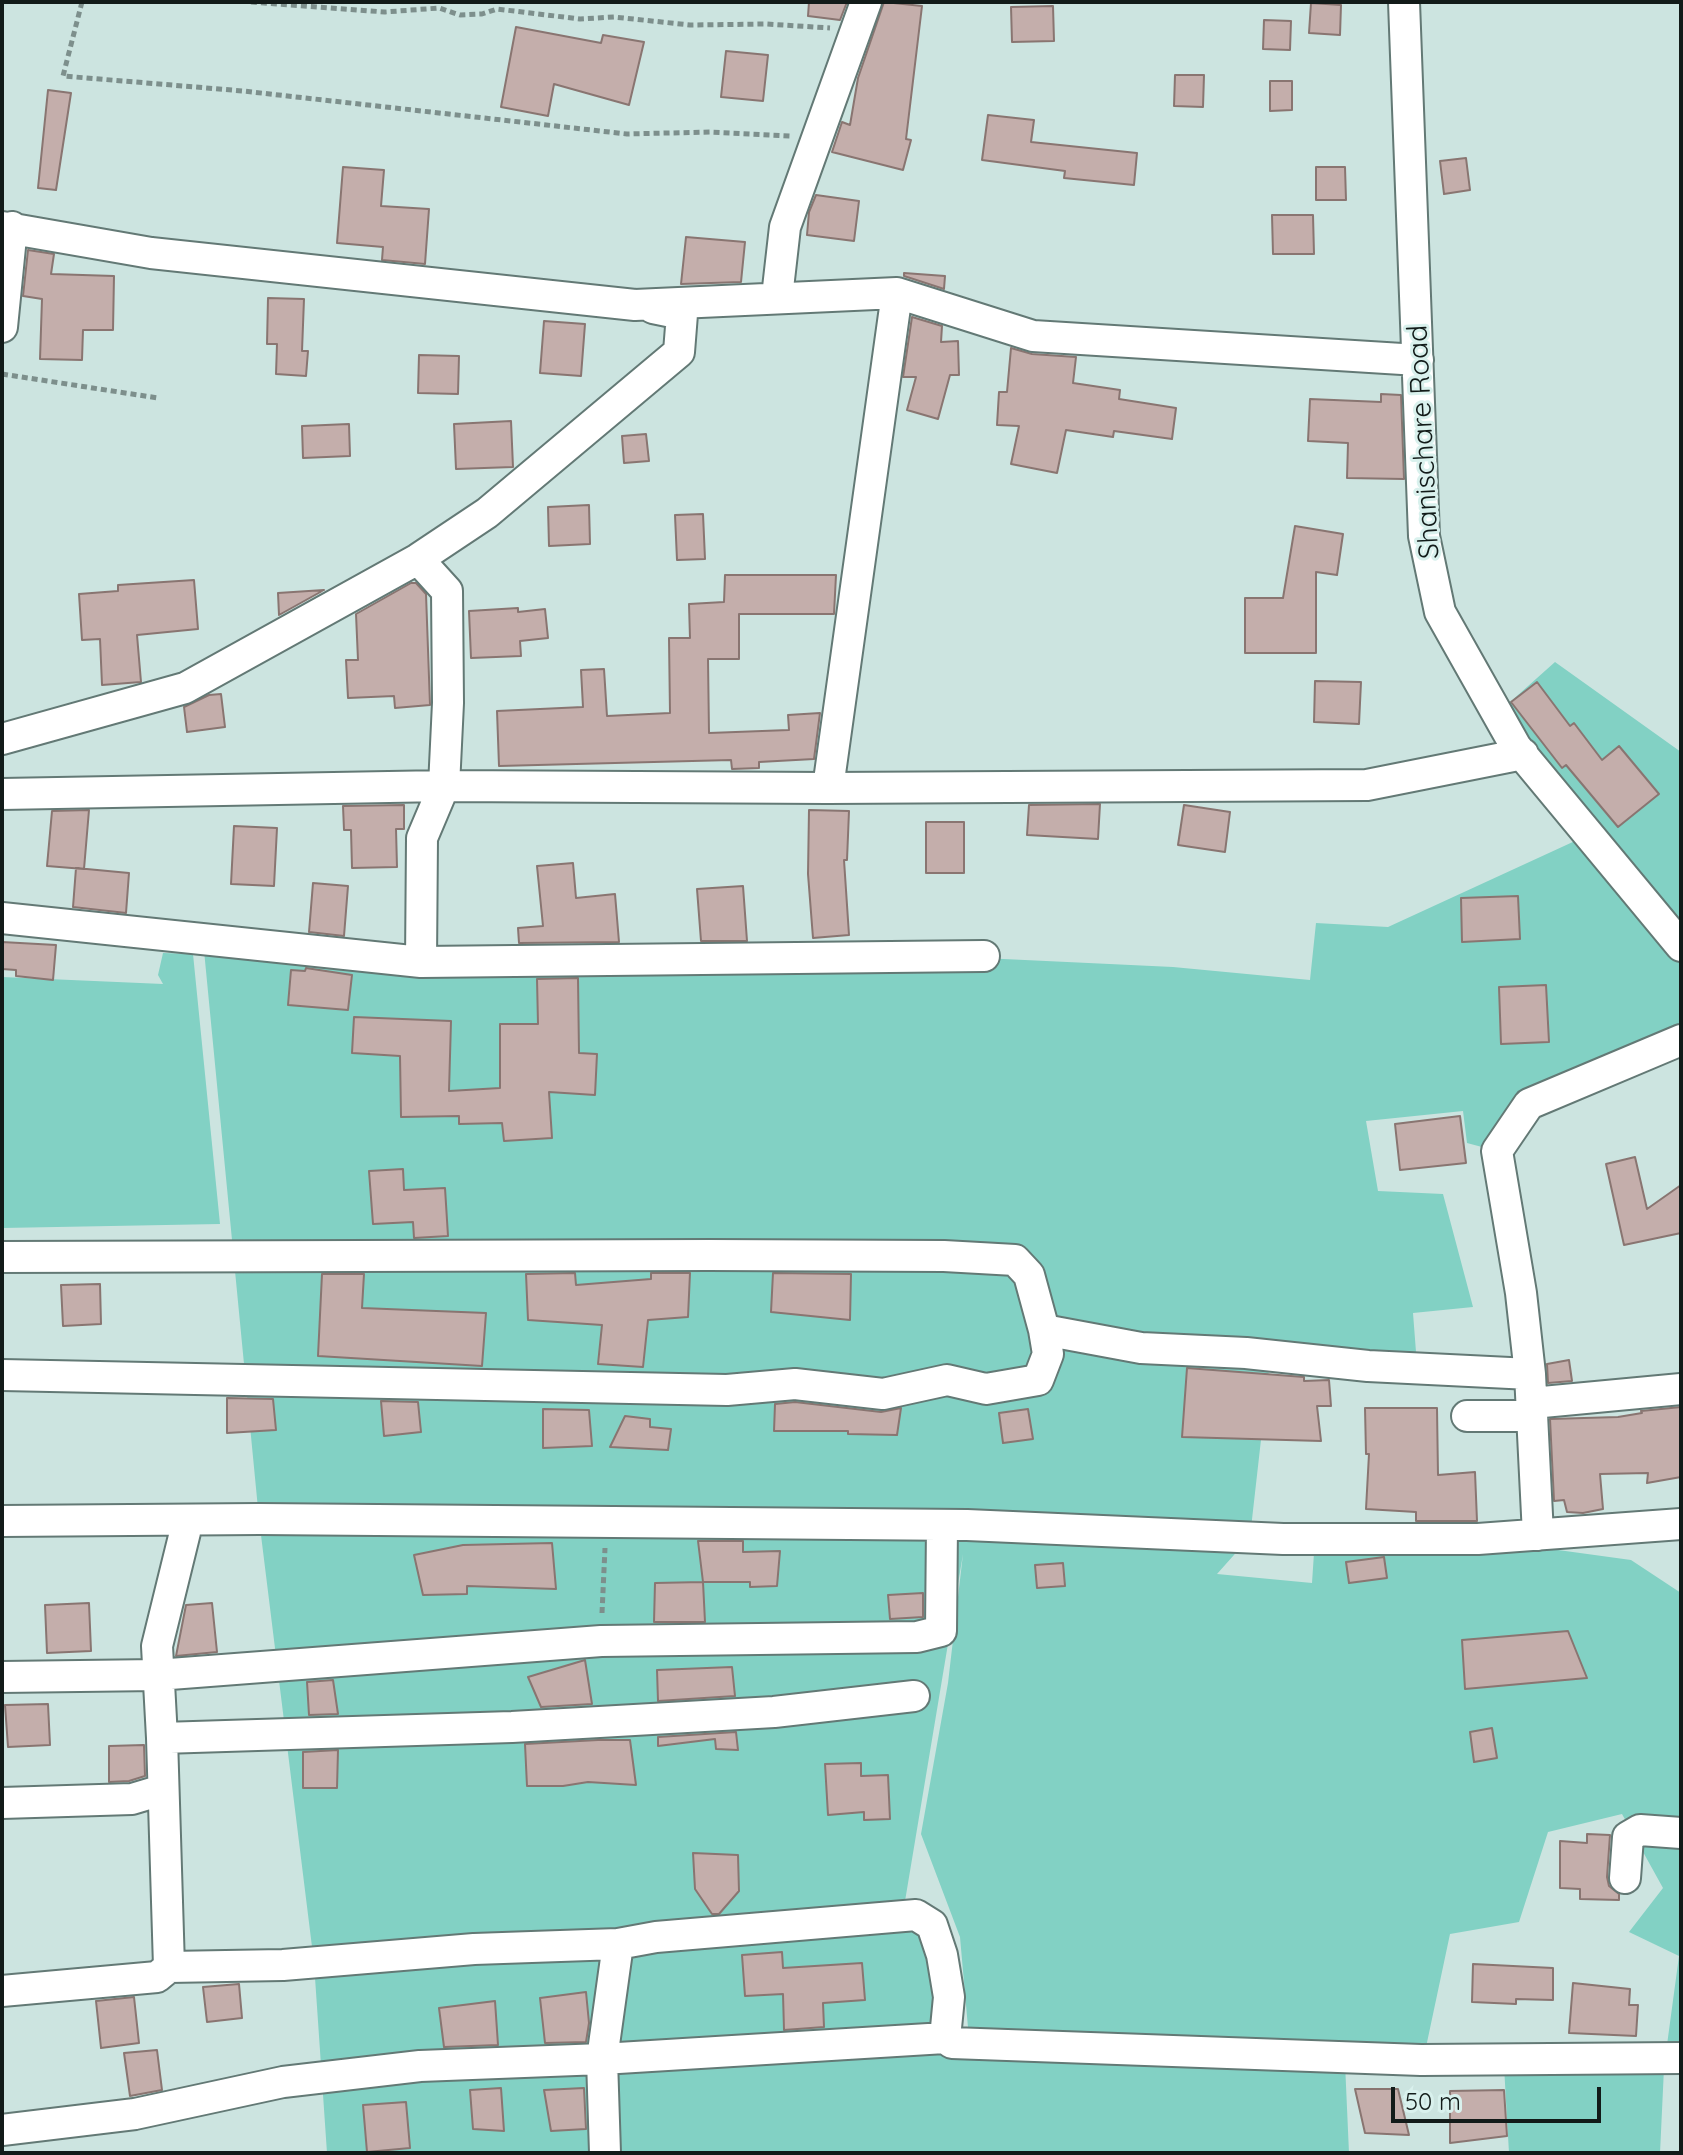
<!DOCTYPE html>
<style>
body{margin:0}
#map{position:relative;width:1683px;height:2155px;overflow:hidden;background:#cce4e0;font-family:Quicksand,sans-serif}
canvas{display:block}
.frame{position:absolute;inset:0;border:4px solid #121b19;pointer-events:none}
.scale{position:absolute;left:1391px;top:2087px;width:210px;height:36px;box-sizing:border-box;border:4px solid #121b19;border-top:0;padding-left:10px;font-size:24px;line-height:28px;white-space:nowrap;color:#121b19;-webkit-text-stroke:6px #d9f1ed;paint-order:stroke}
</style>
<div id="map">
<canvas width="1683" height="2155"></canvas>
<div class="frame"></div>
<div class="scale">50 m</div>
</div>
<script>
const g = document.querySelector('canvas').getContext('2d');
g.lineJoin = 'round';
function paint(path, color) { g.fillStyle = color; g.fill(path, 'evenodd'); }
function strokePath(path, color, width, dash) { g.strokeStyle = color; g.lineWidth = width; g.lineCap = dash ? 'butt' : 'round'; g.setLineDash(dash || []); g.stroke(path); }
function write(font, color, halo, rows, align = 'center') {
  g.font = font + ' Quicksand,sans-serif'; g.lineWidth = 6; g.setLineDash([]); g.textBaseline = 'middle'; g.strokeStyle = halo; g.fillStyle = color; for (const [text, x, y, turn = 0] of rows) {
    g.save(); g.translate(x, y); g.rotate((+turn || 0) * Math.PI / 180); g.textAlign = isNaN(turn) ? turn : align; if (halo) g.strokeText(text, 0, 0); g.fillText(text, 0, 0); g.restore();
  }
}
paint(new Path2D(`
 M1555,662L1681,752V1040L1529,1104L1497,1151L1467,1143L1463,1111L1366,1121L1378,1191L1443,1194L1473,1307L1413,1313L1417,1365L1269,1369L1250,1537L1217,1574L1312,1583L1314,1553L1478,1539L1631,1560L1681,1593V2066L1664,2068L1660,2153H1509L1504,2066L1664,2067L1679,1956L1629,1932L1663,1888L1622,1814L1548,1832L1519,1922L1450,1934L1422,2066L1345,2063L1349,2153H327L314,1963L259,1519L203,940L421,962L940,956L1173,967L1310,980L1316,923L1388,927L1588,835L1509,703ZM963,1554L948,1683L921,1834L960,1937L970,2050L938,2024L921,1926L901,1925Z
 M163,953L193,954L220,1224L2,1228V977L163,984L158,975Z`), '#82d1c4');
const building = new Path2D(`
 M809,2H847L840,20L808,16Z
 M884,2L922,6L906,139L911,140L903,170L832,152L842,122L850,125L858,78Z
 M1311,3L1341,5L1340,35L1309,33Z
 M1053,6L1054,41L1012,42L1011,7Z
 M1264,20L1291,21L1290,50L1263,49Z
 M516,27L601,43L603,35L644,42L629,105L554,84L548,116L501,107Z
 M726,51L768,55L763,101L721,97Z
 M1175,75H1204L1203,107L1174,106Z
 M1270,81H1292V110L1270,111Z
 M48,90L71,93L56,190L38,188Z
 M988,115L1034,120L1031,142L1137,153L1134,185L1064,178L1065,171L982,160Z
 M1466,158L1470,190L1444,194L1440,161Z
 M343,167L384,170L381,206L429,209L425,264L382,260L383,247L337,243Z
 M1316,167H1345L1346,200H1316Z
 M816,195L859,201L854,241L807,235L809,212Z
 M1272,215H1313L1314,254H1273Z
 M686,237L745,242L741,282L681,284Z
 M28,250L54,254L51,274L114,276L113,330H83L82,360L40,359L42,299L23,296Z
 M904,273L945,276L944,289L904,276Z
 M268,298L304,299L302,351H308L306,376L276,374L277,344H267Z
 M912,317L942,326L941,342L958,341L959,375H950L938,419L907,410L916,377H903Z
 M544,321L585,324L581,376L540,373Z
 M1011,348L1032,354L1076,357L1073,383L1120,390L1119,399L1176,408L1172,439L1114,431L1113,437L1066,430L1057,473L1011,464L1019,426L997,425L999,392H1007Z
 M419,355L459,356L458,394L418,393Z
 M1381,394L1401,395L1404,479L1347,478L1348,443L1308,441L1310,399L1381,402Z
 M511,421L513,467L456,469L454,424Z
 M349,424L350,456L303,458L302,426Z
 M646,434L649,461L624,463L622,436Z
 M589,505L590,544L549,546L548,507Z
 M703,514L705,559L677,560L675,515Z
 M1295,526L1343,534L1337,575L1316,572V653H1245V598H1283Z
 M725,575H836L834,614H739V659H708L709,733L789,730L788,715L820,713L814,759L759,762V768L732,769L731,760L499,766L497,711L583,707L581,670L604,669L607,716L670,713L669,638H690L689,604L724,602Z
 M194,580L198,629L137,635L141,682L102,685L100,639L82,640L79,594L118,591V585Z
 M411,583H416L426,594L430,705L395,708L394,696L348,698L346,660H358L356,614Z
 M324,590L279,615L278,593Z
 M518,608V612L545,609L548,638L520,641L521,656L471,658L469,611Z
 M1315,681L1361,682L1359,724L1314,722Z
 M1537,682L1570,726L1574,723L1602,760L1619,746L1659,794L1618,827L1566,765L1562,768L1511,702Z
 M221,694L225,727L187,732L184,707L209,695Z
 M1100,804L1098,839L1027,835L1029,805Z
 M404,805V829H396L397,867L352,868L351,830H344L343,806Z
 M1184,805L1230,812L1225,852L1178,845Z
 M89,810L84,869L47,866L52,811Z
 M809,810L849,811L847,860H844L849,935L813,938L808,874Z
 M926,822H964V873H926Z
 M234,826L277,828L274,886L231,884Z
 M573,863L576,898L615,894L619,942L519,943L518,928L543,926L537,866Z
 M76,868L129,873L126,913L73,907Z
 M313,883L348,886L344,936L309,932Z
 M743,886L747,941H701L697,889Z
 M1518,896L1520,939L1462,942L1461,898Z
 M2,942L56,945L53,980L16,976V970L2,969Z
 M306,968L352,975L348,1010L288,1005L291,970L305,971Z
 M578,978L579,1053L597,1054L595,1095L549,1092L552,1138L504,1141L502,1123L459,1124V1116L401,1117L400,1056L352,1053L354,1017L451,1021L449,1091L500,1088V1024H538L537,979Z
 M1546,985L1549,1042L1501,1044L1499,987Z
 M1460,1116L1466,1163L1400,1170L1395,1124Z
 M1635,1157L1647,1209L1681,1185V1233L1624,1245L1606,1164Z
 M403,1169L404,1190L445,1188L448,1236L414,1238L413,1222L373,1224L369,1171Z
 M575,1273L576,1285L651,1279V1273H690L688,1317L648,1320L643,1367L598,1364L602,1325L528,1320L526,1274Z
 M773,1273L851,1274L850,1320L771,1312Z
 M322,1274H364L362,1308L486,1313L482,1366L318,1356Z
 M100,1284L101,1324L63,1326L61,1285Z
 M1569,1360L1572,1381L1548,1383L1547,1364Z
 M1187,1368L1304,1377V1381L1329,1380L1331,1406H1317L1321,1441L1182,1437Z
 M227,1398L273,1399L276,1430L227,1433Z
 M381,1401L418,1402L421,1432L384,1436Z
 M795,1402L881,1412L901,1408L897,1435L848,1434V1431H774L775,1404Z
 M1681,1407V1477L1647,1483L1648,1473L1600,1474L1603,1509L1583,1513L1567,1512L1564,1500L1554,1501L1550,1419L1618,1417L1642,1413L1641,1411Z
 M1365,1408H1437L1438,1475L1475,1472L1477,1521H1416V1512L1366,1509L1369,1454H1366Z
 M543,1409L589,1410L592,1446L543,1448Z
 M1028,1409L1033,1439L1003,1443L999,1413Z
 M625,1416L650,1419V1427L671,1429L668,1450L610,1447Z
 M698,1541H743V1552L780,1551L777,1586L750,1587V1582H703Z
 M552,1543L556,1589L467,1586V1594L423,1595L414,1555L463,1545Z
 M1384,1557L1387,1578L1349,1583L1346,1562Z
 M1063,1563L1065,1586L1037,1588L1035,1565Z
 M703,1582L705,1622H654L655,1583Z
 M923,1593V1617L890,1619L888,1595Z
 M89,1603L91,1651L47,1653L45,1605Z
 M212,1603L217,1652L176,1656L186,1605Z
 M1568,1631L1587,1678L1465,1689L1462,1640Z
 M585,1660L592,1704L541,1707L528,1677Z
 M732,1667L735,1696L658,1701L657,1670Z
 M333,1680L338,1714L309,1715L307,1682Z
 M48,1704L50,1745L8,1747L5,1705Z
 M1492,1728L1497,1758L1474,1762L1470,1732Z
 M736,1732L738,1750L716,1749L715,1739L658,1746V1737Z
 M598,1740H630L636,1785L588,1782L563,1786H527L525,1744Z
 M144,1745L145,1776L129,1781L109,1782V1746Z
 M338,1750L337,1788H303V1752Z
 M861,1763V1776L888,1775L890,1819L864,1820V1812L828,1815L825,1764Z
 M1587,1834L1610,1835L1607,1877L1609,1886L1619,1894V1900L1580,1899V1889L1560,1888V1841L1587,1843Z
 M693,1853L738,1855L739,1891L719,1914H712L695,1889Z
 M782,1952L783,1968L862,1963L865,2000L823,2003L824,2027L784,2030L783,1994L745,1996L742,1955Z
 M1473,1964L1553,1968V2000L1516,1999V2004L1472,2002Z
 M1573,1983L1630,1989L1629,2005H1638L1636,2036L1569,2033Z
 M239,1984L242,2018L207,2022L203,1987Z
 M586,1992L589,2023L586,2042L545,2043L540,1998Z
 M134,1997L139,2043L101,2048L96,2001Z
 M495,2001L498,2045L444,2047L439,2008Z
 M157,2050L162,2090L130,2096L124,2053Z
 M501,2088L504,2131L473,2129L470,2090Z
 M584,2088L586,2129L551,2131L544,2090Z
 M1355,2089H1398L1409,2135L1365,2133Z
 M1504,2090L1507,2136L1450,2143V2091Z
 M406,2102L410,2148L367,2152L363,2105Z`);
paint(building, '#c4aeab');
strokePath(building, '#897571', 2);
const minor = new Path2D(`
 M1404,2L1424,536L1440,612L1516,747L1681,946
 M2,227L151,253L635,305L897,293L1033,336L1418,360
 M777,297L785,227L866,2
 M2,327L12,227
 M418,559L447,591L448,703L444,786L422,838L421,962
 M2,739L185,688L418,559L487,513L679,352L682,314L653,308
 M828,788L897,293
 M2,794L444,786L828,788L1367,785L1523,754
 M2,918L421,962L984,956
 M2,1257L709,1255L944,1256L1015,1260L1029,1275L1044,1330L1048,1354L1038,1380L986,1389L947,1380L883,1394L795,1384L727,1390L2,1375
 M1044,1330L1141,1348L1246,1353L1368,1366L1530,1374
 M1532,1403L1681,1389
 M1467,1416H1532
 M2,1521L259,1519L967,1525L1283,1539H1478L1681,1524
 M1538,1535L1530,1374L1521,1293L1497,1151L1529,1104L1681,1040
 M2,1677L157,1675L601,1641L917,1637L941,1631L942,1525
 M162,1738L512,1727L774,1712L914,1696
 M2,1803L132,1799L162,1790
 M1625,1878L1628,1837L1640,1830L1681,1833
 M169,1967L162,1738L157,1646L188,1520
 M2,1991L157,1977L169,1967L283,1965L474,1949L618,1944L656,1937L916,1915L932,1925L942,1955L949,1997L945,2038L952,2043L1421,2060L1681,2058
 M2,2130L135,2114L283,2082L420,2066L602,2059L945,2038
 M605,2153L602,2059L618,1944`);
strokePath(minor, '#637975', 34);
strokePath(new Path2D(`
 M82,2L63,76L243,91L627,134L710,132L790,136
 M251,2L385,12L439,8L460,15L482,14L497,9L580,19L614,17L690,25L767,24L830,28
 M2,374L158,398
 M602,1613L605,1548`), '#7d8f8c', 5, [6, 4]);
strokePath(minor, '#fff', 30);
write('28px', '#121b19', '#d9f1ed', [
 ["Shanischare Road",1424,442,-93]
]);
</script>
